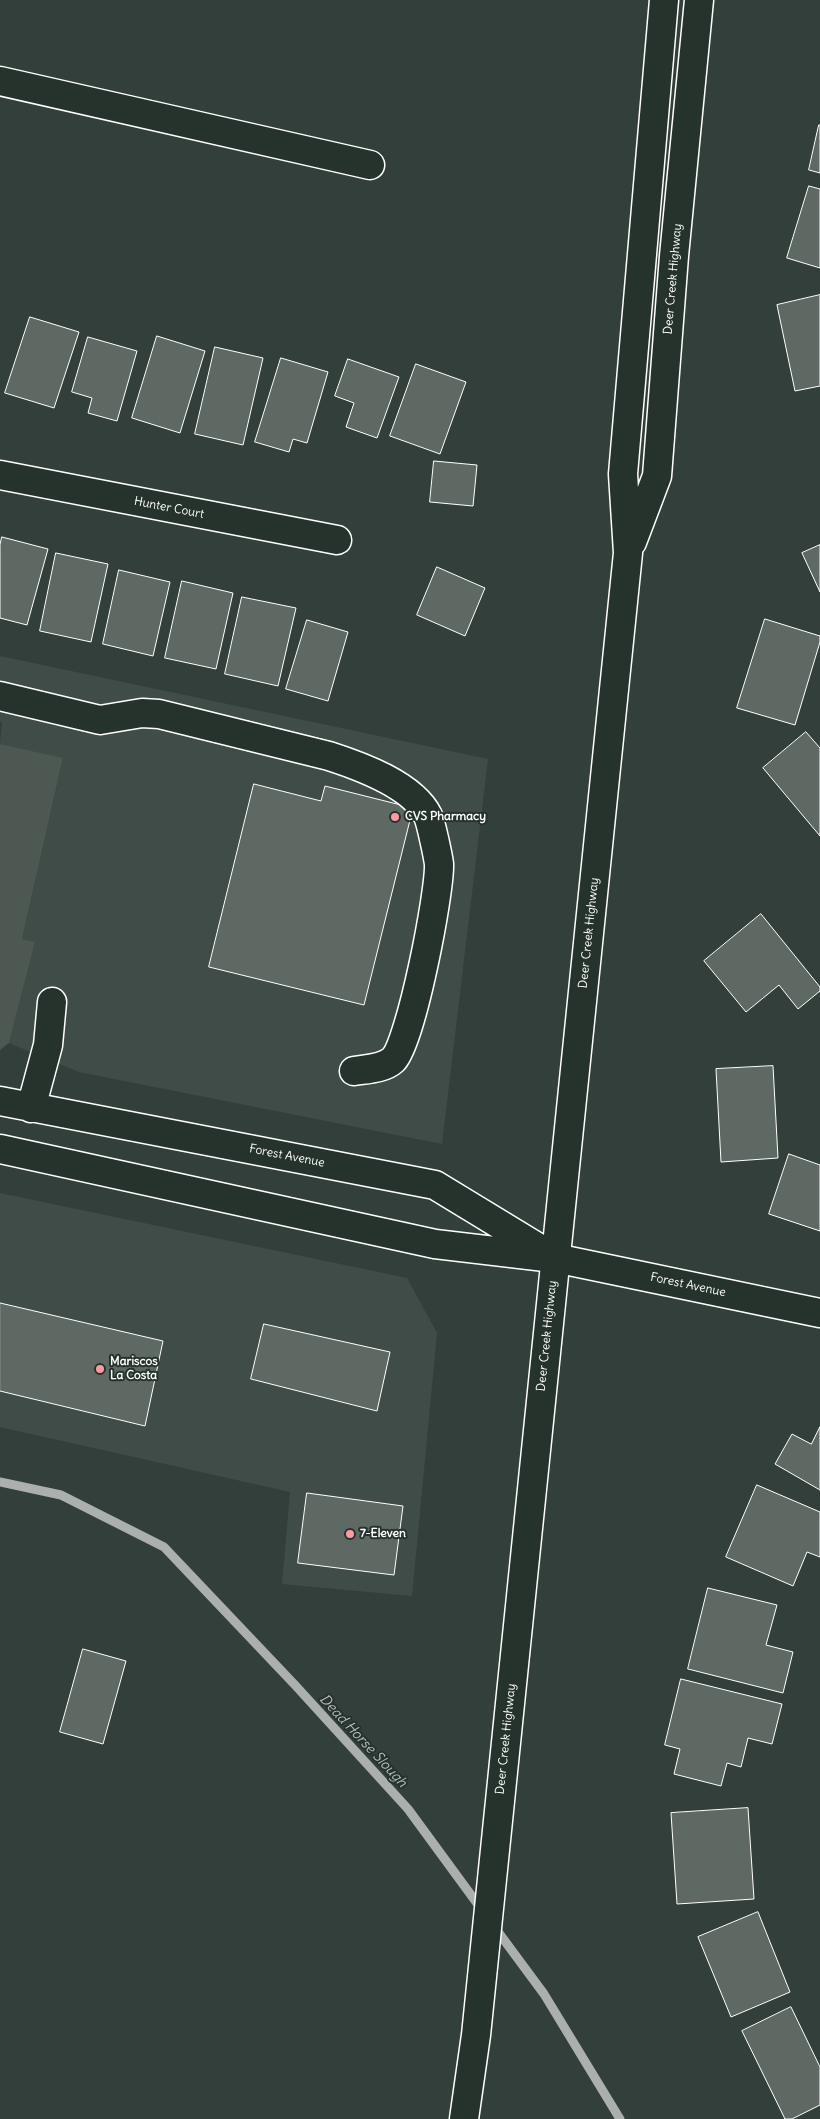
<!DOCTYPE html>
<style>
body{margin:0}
canvas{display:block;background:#333f3a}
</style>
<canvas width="820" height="2119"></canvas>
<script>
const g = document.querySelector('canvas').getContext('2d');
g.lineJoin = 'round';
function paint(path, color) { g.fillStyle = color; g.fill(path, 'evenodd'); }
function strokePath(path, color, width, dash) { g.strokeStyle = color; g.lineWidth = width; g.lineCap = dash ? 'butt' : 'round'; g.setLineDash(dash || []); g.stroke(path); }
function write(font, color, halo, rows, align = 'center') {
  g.font = font + ' Delius,sans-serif'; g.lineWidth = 4; g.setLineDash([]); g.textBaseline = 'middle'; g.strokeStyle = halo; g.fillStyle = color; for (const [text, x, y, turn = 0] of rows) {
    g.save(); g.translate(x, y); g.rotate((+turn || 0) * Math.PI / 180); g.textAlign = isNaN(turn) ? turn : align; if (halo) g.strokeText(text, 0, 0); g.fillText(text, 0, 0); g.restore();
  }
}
paint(new Path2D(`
 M0,656L488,759L442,1144L79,1072L9,1043L35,942L22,939L63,759L0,744L2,722L0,721Z
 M0,1193L407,1278L437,1333L412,1596L282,1584L290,1492L0,1427Z`), '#404c47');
paint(new Path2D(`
 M0,744L63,758L22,939L35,942L9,1043L0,1050Z`), '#4d5853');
strokePath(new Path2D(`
 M0,1482L61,1495L164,1547L295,1685L408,1809L482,1910
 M493,1925L544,1994L620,2119`), '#abb0ae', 9);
const building = new Path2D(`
 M819,125H820V173L809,170Z
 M809,186L820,189V268L787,258Z
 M820,295V386L795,391L777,305Z
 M30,317L79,332L54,408L5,393Z
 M157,336L205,351L180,433L132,418Z
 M88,337L137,351L117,421L88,413L92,398L72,392Z
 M215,347L263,358L243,445L195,434Z
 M281,358L328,372L307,443L293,439L289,452L255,442Z
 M348,359L399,377L377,438L346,427L354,403L335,396Z
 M416,364L466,382L440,454L390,436Z
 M434,461L477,465L473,506L430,502Z
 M2,537L48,549L27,625L0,618V545Z
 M820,545V592L802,553Z
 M56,553L108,564L91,642L40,631Z
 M437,567L485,588L465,636L417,615Z
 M119,570L170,582L153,656L103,644Z
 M182,581L233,593L216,669L165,658Z
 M242,597L296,608L278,686L225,674Z
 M765,619L820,636V642L795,725L737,708Z
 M307,620L348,632L328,701L286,689Z
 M806,732L820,748V836L763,768Z
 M254,784L321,801L325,786L413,808L364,1005L209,967Z
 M761,914L820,987V991L798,1009L779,985L746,1012L704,961Z
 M773,1066L778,1158L721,1162L716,1069Z
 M789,1154L820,1165V1231L769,1214Z
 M0,1303L163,1341L145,1426L0,1391Z
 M264,1324L390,1352L377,1411L251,1379Z
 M820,1427V1490L775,1464L792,1434L811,1444Z
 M757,1485L820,1512V1557L807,1552L793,1586L726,1557Z
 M307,1493L403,1506L394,1575L298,1563Z
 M708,1588L777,1605L766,1645L793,1652L783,1693L688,1669Z
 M83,1649L126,1661L103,1744L60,1732Z
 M681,1679L782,1704L772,1744L748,1738L741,1767L727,1763L721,1786L674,1774L680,1749L665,1745Z
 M748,1808L754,1899L677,1904L671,1813Z
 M758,1912L790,1992L731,2017L698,1937Z
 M791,2007L820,2067V2105L792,2119H785L742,2031Z`);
paint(building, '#5f6964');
strokePath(building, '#fff', 1);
const minor = new Path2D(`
 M0,81L370,165
 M0,475L337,540
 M0,696L100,720L142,713L159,714L329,756C360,766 413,785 428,816C431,823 438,856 439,864C440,892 411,1043 393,1060C383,1069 366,1069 354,1071
 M0,1101L435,1185L555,1258L820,1313
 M31,1108L48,1045L52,1002
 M0,1149L435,1244L545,1257`);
const major = new Path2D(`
 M632,542L657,476L674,256L699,0
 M464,2119L476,2035L628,553L623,474L664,0`);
strokePath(minor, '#fff', 31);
strokePath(major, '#fff', 31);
strokePath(minor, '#26332d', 28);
strokePath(major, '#26332d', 28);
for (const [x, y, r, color] of [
 [395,817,5,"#ff9aa2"],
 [100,1369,5,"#ff9aa2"],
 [350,1534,5,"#ff9aa2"]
]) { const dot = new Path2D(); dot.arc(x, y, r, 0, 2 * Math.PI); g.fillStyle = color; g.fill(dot); strokePath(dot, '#26332d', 2); }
write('12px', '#fff', '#26332d', [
 ["Deer Creek Highway",673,279,-85],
 ["Hunter Court",169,508,11],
 ["Deer Creek Highway",589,933,-84],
 ["Forest Avenue",287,1156,11],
 ["Forest Avenue",688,1285,12],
 ["Deer Creek Highway",547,1336,-84],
 ["Deer Creek Highway",506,1739,-84]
]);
write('bold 12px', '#fff', '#26332d', [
 ["CVS Pharmacy",405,817],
 ["Mariscos",110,1362],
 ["La Costa",110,1376],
 ["7-Eleven",360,1534]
], 'left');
write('italic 14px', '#b9bdbc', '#26332d', [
 ["Dead Horse Slough",363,1741,47]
]);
</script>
